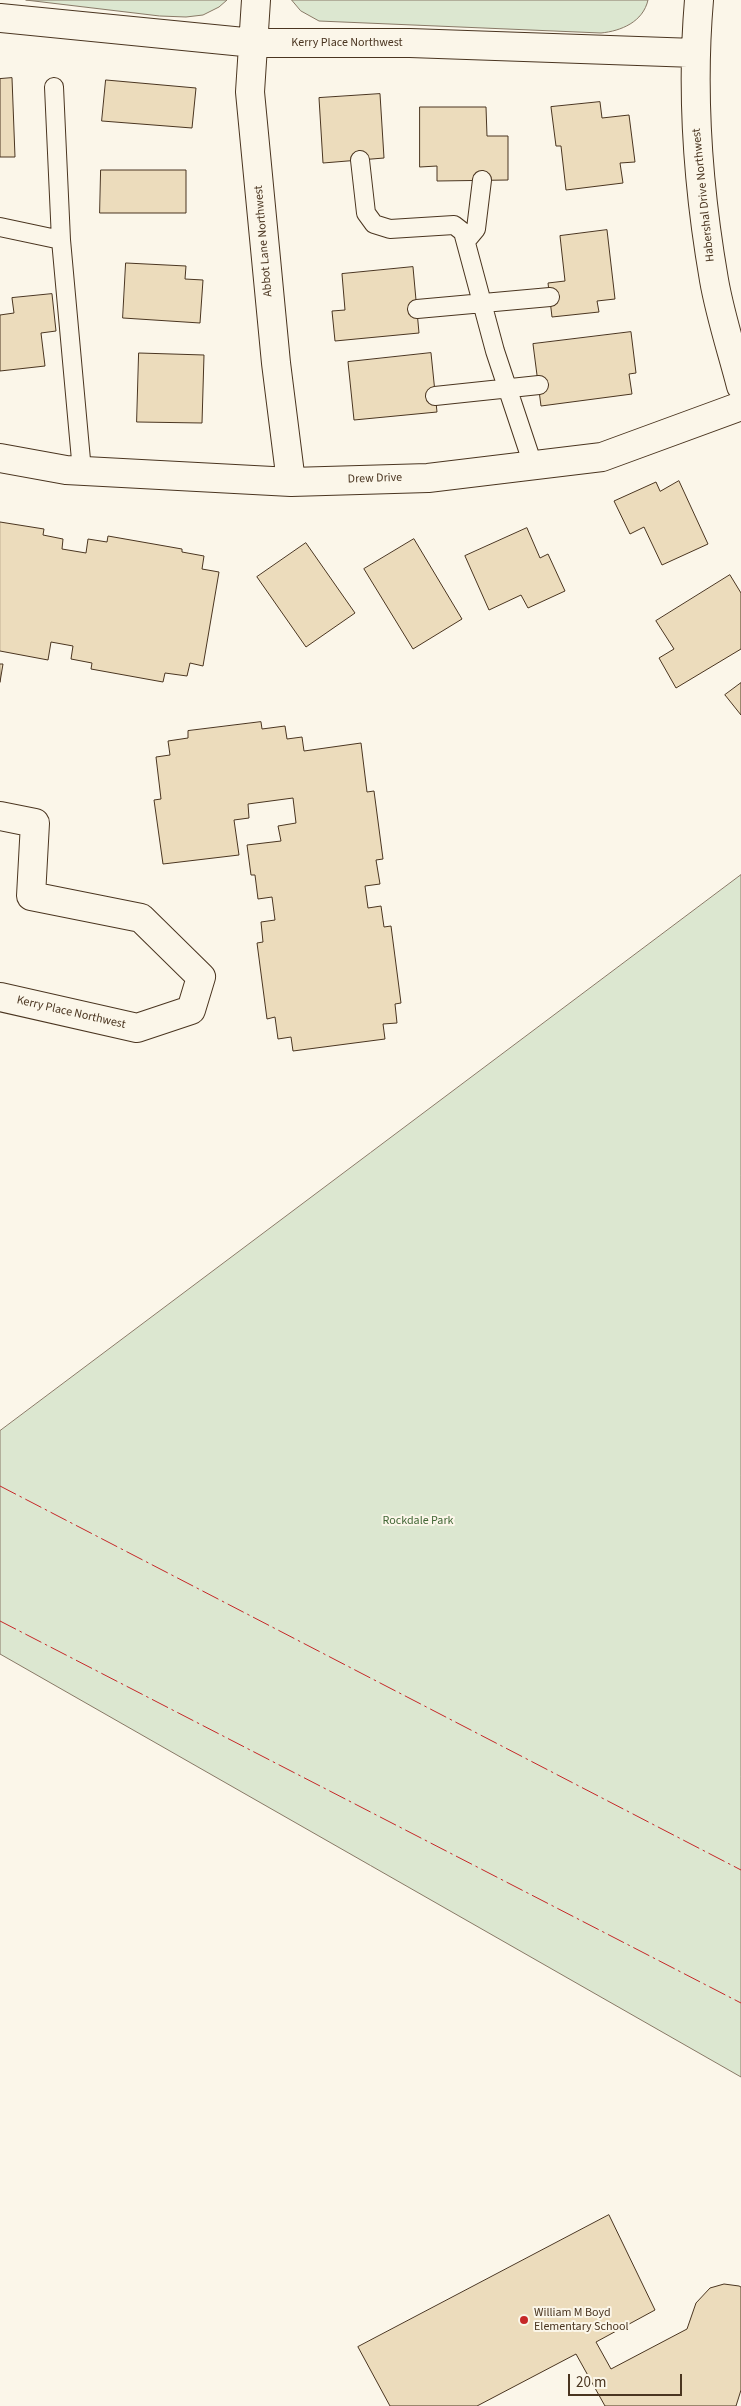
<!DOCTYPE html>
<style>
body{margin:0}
#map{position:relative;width:741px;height:2406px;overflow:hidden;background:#fbf6e9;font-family:"Source Sans 3",sans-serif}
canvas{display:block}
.scale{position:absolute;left:568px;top:2374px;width:114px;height:22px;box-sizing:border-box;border:2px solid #4a3520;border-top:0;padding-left:6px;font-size:15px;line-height:18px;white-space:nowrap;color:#4a3520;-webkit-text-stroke:4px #fbf6e9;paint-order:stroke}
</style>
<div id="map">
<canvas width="741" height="2406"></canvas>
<div class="scale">20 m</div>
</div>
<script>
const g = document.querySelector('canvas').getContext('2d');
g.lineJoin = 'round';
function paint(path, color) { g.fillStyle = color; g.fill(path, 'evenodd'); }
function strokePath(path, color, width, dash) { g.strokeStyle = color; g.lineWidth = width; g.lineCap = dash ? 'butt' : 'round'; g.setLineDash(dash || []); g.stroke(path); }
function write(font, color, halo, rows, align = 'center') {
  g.font = font + ' "Source Sans 3",sans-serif'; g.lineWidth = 4; g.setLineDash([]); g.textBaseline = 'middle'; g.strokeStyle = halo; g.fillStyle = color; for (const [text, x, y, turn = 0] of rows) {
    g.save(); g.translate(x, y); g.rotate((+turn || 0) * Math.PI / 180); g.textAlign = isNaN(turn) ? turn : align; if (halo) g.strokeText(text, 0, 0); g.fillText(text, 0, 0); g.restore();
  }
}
const green = new Path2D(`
 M26,0H227L219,7L203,15L186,17L160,16Z
 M292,0H648C643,22 621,31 601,33L319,21L301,11Z
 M741,875V2077L0,1654V1431Z`);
paint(green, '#dce7d0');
strokePath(green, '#887966', 1);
const building = new Path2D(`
 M12,78L15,157H0V79Z
 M106,80L196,88L192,128L102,121Z
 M380,94L384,158L323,163L319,98Z
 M600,102L602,118L629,115L635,162L620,163L623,183L566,190L561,146H556L551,107Z
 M420,107H486L487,136H508V180L437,181V166L420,167Z
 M101,170H186V213H100Z
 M607,230L615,299L597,301L599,312L552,317L548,283L565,281L560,236Z
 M126,263L186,266L185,279L203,280L200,323L123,318Z
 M413,267L419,333L335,341L332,311L345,310L342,274Z
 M52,294L56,331L41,333L45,366L0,371V315L14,313L12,298Z
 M631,332L636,373L629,374L632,394L541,406L533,344Z
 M139,353L204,355L202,423L137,422Z
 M431,353L437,412L354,420L348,362Z
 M679,481L708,544L662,565L644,527L630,534L614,501L656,482L660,491Z
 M0,522L44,529L43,535L63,539L62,549L86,553L88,539L107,542L108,536L182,549V552L204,556L202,569L219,572L203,666L190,663L187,676L165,673L163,682L91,669L92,663L71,659L73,646L51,642L48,660L0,651Z
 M527,528L540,558L548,554L565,591L528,608L521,595L489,610L465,556Z
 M414,539L462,619L413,649L364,569Z
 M306,543L355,613L306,647L257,577Z
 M730,575L741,593V649L676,688L659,658L674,649L656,621Z
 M0,664H3L0,682Z
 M741,683V715L725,695Z
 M261,722L262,729L285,726L287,739L302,737L304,751L361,743L367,792L374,791L383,859L376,860L380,884L365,886L368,908L381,906L384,927L391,926L401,1003L395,1004L397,1023L383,1024L385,1039L293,1051L291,1037L278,1039L275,1017L267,1019L257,943L263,942L261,922L275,920L272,897L258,899L255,875H251L247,845L281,841L278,826L296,823L293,798L248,804L249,818L234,820L239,855L163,864L154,800L161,799L156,757L170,755L168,741L188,738V731Z
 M609,2215L655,2310L596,2342L611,2369L687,2329L696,2303L710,2288L724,2284L739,2286L741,2287V2390L736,2406H605L576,2354L477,2406H390L358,2347Z`);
paint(building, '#ecdcbc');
strokePath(building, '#4a3520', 1);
const service = new Path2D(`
 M54,87L61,240
 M360,160L366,213L374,224L390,229L454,225L463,232L495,351L533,465
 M0,227L61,240L82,471
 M466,241L476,229L482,180
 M417,309L550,297
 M435,396L539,385`);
const minor = new Path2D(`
 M256,0L250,92L276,363L291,482
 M699,0C691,93 698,188 714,280C720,315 732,351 741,386
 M0,18L254,43H410L695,53
 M0,458L66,470L291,482L428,478L602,457L741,406
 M0,816L35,823L31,896L141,918L201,977L191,1010L137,1028L0,997`);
strokePath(service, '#4a3520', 20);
strokePath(minor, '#4a3520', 30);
strokePath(service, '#fbf6e9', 18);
strokePath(minor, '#fbf6e9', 28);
strokePath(new Path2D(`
 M0,1486L741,1870
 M0,1621L741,2003`), '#c62828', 1, [18, 4, 2.5, 4]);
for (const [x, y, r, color] of [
 [524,2320,5,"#c62828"]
]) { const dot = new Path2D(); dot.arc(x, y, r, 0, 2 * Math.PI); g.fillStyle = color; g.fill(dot); strokePath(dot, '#fbf6e9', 2); }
write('12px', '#4a3520', '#fbf6e9', [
 ["Kerry Place Northwest",347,43],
 ["Habershal Drive Northwest",704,195,-96],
 ["Abbot Lane Northwest",264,241,-95],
 ["Drew Drive",375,479,-2],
 ["Kerry Place Northwest",71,1013,13]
]);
write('12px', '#436837', '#fbf6e9', [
 ["Rockdale Park",418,1521]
]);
write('12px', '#4a3520', '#fbf6e9', [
 ["William M Boyd",534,2313],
 ["Elementary School",534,2327]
], 'left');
</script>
